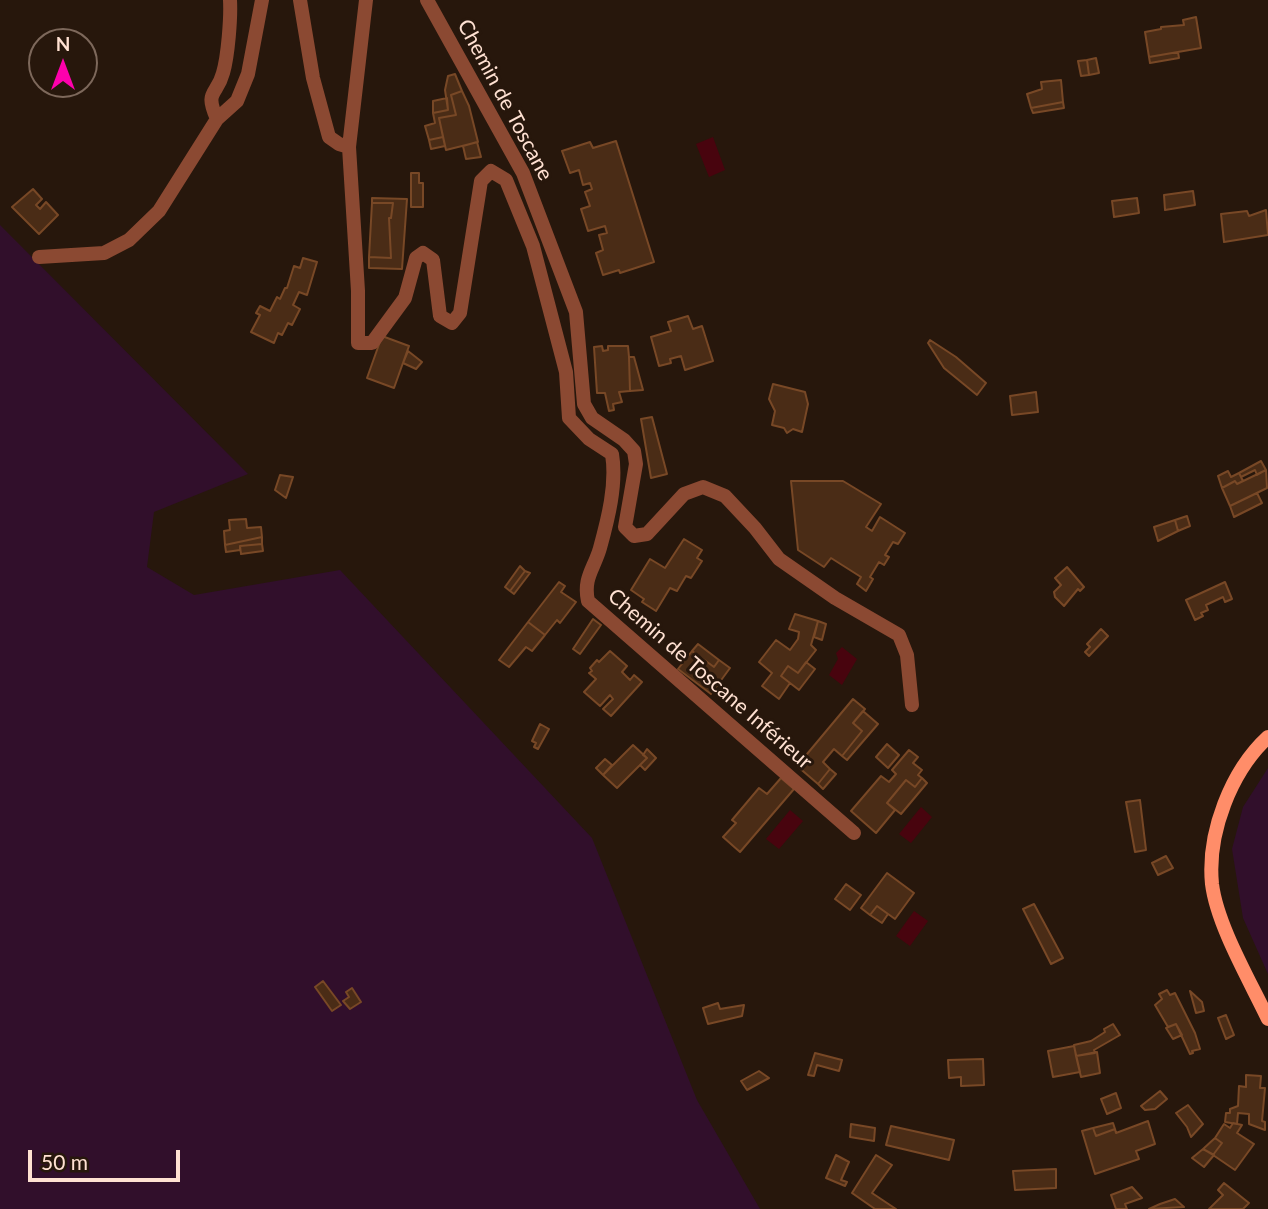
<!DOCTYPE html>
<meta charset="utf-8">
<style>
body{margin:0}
#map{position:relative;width:1268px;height:1209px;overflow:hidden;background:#27170c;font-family:Lato,sans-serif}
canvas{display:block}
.north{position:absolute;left:28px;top:28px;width:70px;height:70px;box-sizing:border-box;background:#27170c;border:2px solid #7d685b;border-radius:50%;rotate:0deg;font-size:19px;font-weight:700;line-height:28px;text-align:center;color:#ffe1d2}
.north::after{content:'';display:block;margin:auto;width:24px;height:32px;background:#fd00ad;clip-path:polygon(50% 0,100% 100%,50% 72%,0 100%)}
.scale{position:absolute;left:28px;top:1150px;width:152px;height:32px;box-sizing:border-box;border:4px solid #ffe1d2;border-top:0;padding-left:9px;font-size:21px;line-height:24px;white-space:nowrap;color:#ffe1d2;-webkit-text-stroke:5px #27170c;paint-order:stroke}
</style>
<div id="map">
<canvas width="1268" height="1209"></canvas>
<div class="north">N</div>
<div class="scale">50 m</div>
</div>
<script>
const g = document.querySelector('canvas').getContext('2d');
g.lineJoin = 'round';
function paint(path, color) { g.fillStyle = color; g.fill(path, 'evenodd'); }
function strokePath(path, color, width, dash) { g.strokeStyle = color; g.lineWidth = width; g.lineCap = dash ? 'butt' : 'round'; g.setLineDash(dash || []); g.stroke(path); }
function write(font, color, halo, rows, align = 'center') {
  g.font = font + ' Lato,sans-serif'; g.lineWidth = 6; g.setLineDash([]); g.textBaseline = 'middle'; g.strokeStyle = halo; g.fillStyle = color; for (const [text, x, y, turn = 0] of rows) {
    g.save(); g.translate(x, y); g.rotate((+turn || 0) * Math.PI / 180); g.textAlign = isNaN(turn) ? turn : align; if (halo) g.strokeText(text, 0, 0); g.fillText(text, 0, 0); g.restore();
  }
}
paint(new Path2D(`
 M0,225L248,474L154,512L147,567L194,595L340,570L592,838L697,1100L760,1209H0Z
 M1268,768V974L1243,918L1232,849L1243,807Z`), '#310f2b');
paint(new Path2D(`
 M713,137L725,170L709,177L696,144Z
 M842,647L857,659L842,685L829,675L838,659L836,653Z
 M921,807L932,817L911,843L899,834Z
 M790,810L803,821L779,849L766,839Z
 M914,911L928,921L910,946L896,936Z`), '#48040e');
const building = new Path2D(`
 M1196,17L1201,48L1149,57L1145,32L1161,29V27L1184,25L1183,20Z
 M1178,52L1179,58L1150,63L1149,57Z
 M1096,58L1099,73L1089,75L1087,60Z
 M1087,60L1089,75L1081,76L1078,61Z
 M455,74L462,91L451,95L456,115L439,118L443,137L429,140L425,126L435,123L433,113L448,110L445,90L448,76Z
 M1061,80L1063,102L1031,108L1027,94L1042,89L1041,82Z
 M462,91L469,106L478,142L446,150L439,118L456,115L451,95Z
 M447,98L448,110L433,113V101Z
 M1063,102L1064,108L1033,113L1031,108Z
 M443,137L445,146L431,149L429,140Z
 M616,141L654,262L620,273L619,270L603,275L596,253L603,250L599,235L607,233L605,226L588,231L581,209L590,206L585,192L592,189L590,183L583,185L579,170L570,173L562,151L590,142L593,148Z
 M477,142L481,157L466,159L463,146Z
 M411,173H419V183H423V207H411Z
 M33,189L42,199L36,205L40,209L46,202L58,215L39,234L12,207Z
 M1193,191L1195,205L1165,210L1164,195Z
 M372,198L407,199L402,269L369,268V257L391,258L389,218H391L393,203H372Z
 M1137,198L1139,213L1114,217L1112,201Z
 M372,203H393L391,218H389L391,258L369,257Z
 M1266,210L1268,235L1224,242L1221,214L1247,211L1249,216Z
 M303,258L317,262L307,295L299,292L293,305L300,309L292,325L288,323L282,335L278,333L274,343L251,332L260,315L256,313L260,306L270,311L277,297L280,299L285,288H287L294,266L300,268Z
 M688,316L693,329L702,326L713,361L685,370L681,356L670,359L671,363L659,366L651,337L671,331L668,322Z
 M382,336L409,346L394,388L367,378Z
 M930,340L956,357L986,383L977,395L944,368L928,343Z
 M602,346L603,351L608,350V346H628L629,357L630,391L619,392L622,402L613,404L614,410L609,411L605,393H597L594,347Z
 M408,351L422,362L416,369L403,363Z
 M629,357H634L643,390L630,391Z
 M773,384L805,392L808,404L802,432L793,429L787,433L784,428L772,425L775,411L769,399Z
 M1036,392L1038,412L1012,415L1010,396Z
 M652,417L667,474L651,478L641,419Z
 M1261,461L1266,470L1257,475L1255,470L1241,477L1239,473Z
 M1266,470L1267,488L1230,506L1222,488L1235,481L1237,484Z
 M1228,471L1231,477L1239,473L1243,481L1237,484L1235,481L1222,488L1218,476Z
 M280,475L293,477L286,498L275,490Z
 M791,481H843L881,504L866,527L872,531L880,517L905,533L898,544L893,542L885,555L889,557L884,565L879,562L870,577L873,579L866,591L857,584L861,577L831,558L824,567L798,550Z
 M1257,493L1262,503L1234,517L1230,506Z
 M1187,516L1190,526L1178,531L1175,520Z
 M246,519L247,528L261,527L262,537L225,545L224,531L230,530L229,520Z
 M1175,520L1178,531L1158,541L1154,527Z
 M262,537V544L240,546V550L226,552L225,545Z
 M684,539L702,550L697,558L702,561L691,578L686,576L677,591L670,588L656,611L642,602L644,599L631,590L650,559L665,568Z
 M262,544L263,551L241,554L240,546Z
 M520,566L525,571L510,591L505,587Z
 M1067,567L1084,587L1080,591L1078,589L1064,606L1055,597L1054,592L1061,585L1055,578Z
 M525,571L530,573L514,594L510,591Z
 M559,582L565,586L561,592L576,602L560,623L557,620L545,635L528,622Z
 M1225,582L1232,599L1225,602L1223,597L1206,605L1208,610L1201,613L1203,616L1195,620L1186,600Z
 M795,614L818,621L811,645L816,650L798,673L788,666L781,676L790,683L779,699L762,686L772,673L759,662L776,640L790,650L798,639L799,632L789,629Z
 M593,619L601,625L580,654L573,649Z
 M818,621L826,624L822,640L814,637Z
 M528,622L545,635L532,651L526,647L509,667L499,660Z
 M1101,629L1108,636L1089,656L1085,652L1090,647L1087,644Z
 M698,644L719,660L714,667L692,651Z
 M610,651L627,666L622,672L630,680L634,675L642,682L611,716L603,709L613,699L610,695L600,706L584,692L596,679L589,673L592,671L590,668L597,660L599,662Z
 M692,651L714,667L719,660L730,668L711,694L678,669Z
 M806,662L815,669L799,690L781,676L788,666L798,673Z
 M853,699L865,709L853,723L862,731L842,756L834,749L823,762L830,769L818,784L797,766Z
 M863,711L878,724L847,760L842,756L862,731L853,723Z
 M540,724L549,729L538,749L534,747L536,743L532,741Z
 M887,744L899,755L888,768L876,757Z
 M633,745L647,758L617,788L603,775Z
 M647,749L656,758L645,770L640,765L647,758L643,755Z
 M909,750L918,757L913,763L922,770L918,775L922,778L915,787L906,780L887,803L895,810L876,833L851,811L881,776L889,782L896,774L892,770Z
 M605,759L612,765L603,775L596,768Z
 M830,769L836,774L823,789L818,784Z
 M781,778L794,789L740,852L723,837L736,823L732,820L759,788L767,794Z
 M922,778L927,783L901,814L887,803L906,780L915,787Z
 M1140,800L1146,850L1135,852L1126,802Z
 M1166,856L1173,868L1158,875L1152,863Z
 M887,873L914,893L895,919L877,906L870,915L861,908Z
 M846,884L861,895L850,910L835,899Z
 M1034,904L1063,958L1051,964L1023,909Z
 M877,906L888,914L882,923L870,915Z
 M323,981L341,1005L332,1011L315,987Z
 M352,988L361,1002L350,1009L343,1001L349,997L346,992Z
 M1167,990L1170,995L1175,993L1195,1033L1200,1049L1192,1051L1193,1053L1190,1054L1176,1024L1168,1027L1155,1005L1162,999L1159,994Z
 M1190,991L1202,1002L1204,1011L1196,1013Z
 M718,1003L720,1009L744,1005L742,1016L708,1024L703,1008Z
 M1226,1015L1234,1035L1226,1039L1218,1018Z
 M1113,1024L1120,1035L1094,1050L1095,1053L1076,1056L1074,1045L1091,1041L1105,1032L1104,1029Z
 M1176,1024L1182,1035L1173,1039L1166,1028Z
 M1074,1046L1080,1072L1053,1077L1048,1051Z
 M1097,1052L1100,1073L1081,1077L1076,1056Z
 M815,1053L842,1060L839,1071L817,1065L814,1076L808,1075Z
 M983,1059L984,1085L961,1086V1077L949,1078L948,1060Z
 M759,1071L769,1078L747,1090L741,1081Z
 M1246,1075L1261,1076L1260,1088H1265L1262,1121L1265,1122V1130L1249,1124V1114L1238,1113L1237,1124L1225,1122L1226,1113H1230V1109L1238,1106L1239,1086L1246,1087Z
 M1160,1091L1167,1099L1155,1109L1145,1110L1141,1106Z
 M1116,1093L1121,1108L1107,1114L1101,1099Z
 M1188,1105L1203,1124L1191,1137L1187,1127L1176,1113Z
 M1148,1121L1155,1144L1136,1151L1139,1159L1095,1174L1082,1131L1093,1128L1096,1136L1115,1129L1116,1133Z
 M1113,1123L1115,1129L1096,1136L1093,1128Z
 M1233,1123L1242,1125L1237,1133L1254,1144L1235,1170L1213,1155L1222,1143L1215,1138L1224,1124L1230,1128Z
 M851,1124L875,1128L874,1141L850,1137Z
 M891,1126L954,1140L949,1160L886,1145Z
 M1215,1138L1222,1143L1213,1155L1203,1149Z
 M1203,1149L1214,1155L1204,1167L1192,1158Z
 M836,1155L849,1162L841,1180L847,1182L845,1186L826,1178Z
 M876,1155L892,1165L872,1193L896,1209H875L852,1193Z
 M1056,1169V1188L1015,1190L1013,1171Z
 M1224,1183L1249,1203L1243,1209H1209L1223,1195L1218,1190Z
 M1132,1187L1142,1198L1125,1204L1127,1209H1116L1111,1195Z
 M1175,1199L1184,1207L1149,1209L1160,1204Z`);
paint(building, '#4a2c16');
strokePath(building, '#784826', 2);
strokePath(new Path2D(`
 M300,0L313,78L329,137L339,144L349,147
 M366,0L349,147L358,291V343H372L405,298L416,258L423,253L433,260L440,316L452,323L460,313L481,181L491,171L506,180L533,246L566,372L569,418L589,439L612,454C617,484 608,519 600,548C594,569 583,578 588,601L854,833
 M427,0L523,173L576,312L584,404L592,418L624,440L634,451L636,464L625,527L634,536L647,534L684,494L703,487L725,496L755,528L779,559L835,598L899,635L907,655L912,705
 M217,119C204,90 217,96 223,73C228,56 231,18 230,0
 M39,257L104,253L129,240L159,211L217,119L237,101L248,74L262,0`), '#8b4932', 14);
strokePath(new Path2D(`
 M1268,737C1231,771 1207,833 1212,884C1217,925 1250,981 1268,1019`), '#ff8d69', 14);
write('21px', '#ffe1d2', '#27170c', [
 ["Chemin de Toscane",505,100,62],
 ["Chemin de Toscane Inférieur",710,679,41]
]);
</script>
